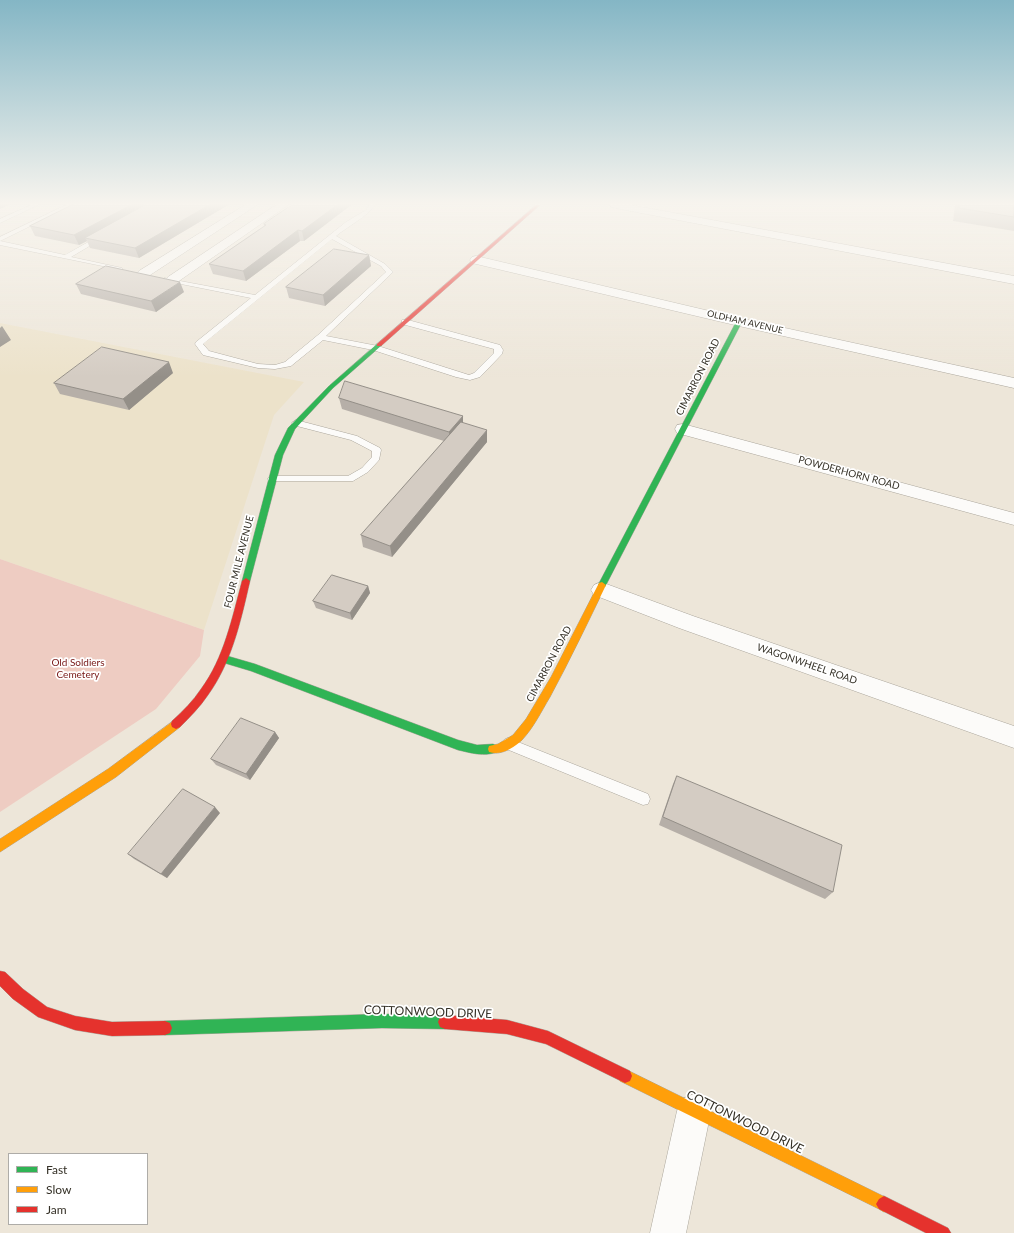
<!DOCTYPE html>
<style>
body{margin:0}
#map{position:relative;width:1014px;height:1233px;overflow:hidden;background:#ede6d9;font-family:Lato,sans-serif}
canvas{display:block}
.legend{position:absolute;left:8px;top:1153px;width:140px;height:72px;box-sizing:border-box;background:#fff;border:1px solid #aeaca8;margin:0;padding:5px 7px;list-style:none;font-size:12px;color:#343026}
.legend li{display:flex;align-items:center;gap:8px;height:20px}
.legend b{width:20px;border:1px solid #aeaca8}
</style>
<div id="map">
<canvas width="1014" height="1233"></canvas>
<ul class="legend">
<li><b style="height:5px;background:#30b455"></b>Fast</li>
<li><b style="height:5px;background:#ff9f0a"></b>Slow</li>
<li><b style="height:5px;background:#e5322d"></b>Jam</li>
</ul>
</div>
<script>
const g = document.querySelector('canvas').getContext('2d');
g.lineJoin = 'round';
function paint(path, color) { g.fillStyle = color; g.fill(path, 'evenodd'); }
function strokePath(path, color, width, dash) { g.strokeStyle = color; g.lineWidth = width; g.lineCap = dash ? 'butt' : 'round'; g.setLineDash(dash || []); g.stroke(path); }
function write(font, color, halo, rows, align = 'center') {
  g.font = font + ' Lato,sans-serif'; g.lineWidth = 3.5; g.setLineDash([]); g.textBaseline = 'middle'; g.strokeStyle = halo; g.fillStyle = color; for (const [text, x, y, turn = 0] of rows) {
    g.save(); g.translate(x, y); g.rotate((+turn || 0) * Math.PI / 180); g.textAlign = isNaN(turn) ? turn : align; if (halo) g.strokeText(text, 0, 0); g.fillText(text, 0, 0); g.restore();
  }
}
paint(new Path2D(`
 M0,323L304,382L274,415L204,630L0,559Z`), '#ece2ca');
paint(new Path2D(`
 M0,559L204,630L200,656L156,709L0,812Z`), '#eeccc2');
const lane = new Path2D(`
 M31,205H38L0,223V219Z
 M66,205H73L0,241V237Z
 M369,205H375C367,217 348,226 336,236L385,264L393,272L326,336L378,346L469,375L474,373L494,353V349L402,324V320H408L500,345L503,350L502,354L480,377L470,380L456,377L373,350L323,340L291,366L275,369L258,368L203,355L195,344L196,342L251,298L166,281L163,279L164,278L255,295L346,222L366,210ZM332,239L381,266L386,272L318,335L285,362L275,365L258,364L209,351L203,344Z
 M101,235L103,236V238L71,257L122,268V270L0,245V241L65,255Z
 M296,420L357,436L380,448L381,450L379,460L368,472L353,481H269L267,479L272,476H348L362,468L372,457V451L351,440L293,425L292,423Z
 M508,738L648,794L650,799L648,804L643,805L504,748L502,744L504,740Z`);
const street = new Path2D(`
 M245,205H257L147,277H139L137,274L139,271Z
 M276,205H288L176,283H168L166,280L168,277Z
 M610,205H631L1014,276V284L615,208L611,207Z
 M476,256L739,318L1014,378V388L739,326L472,263L470,260L472,257Z
 M683,424L1014,513V525L677,433L675,429L677,425Z
 M601,582L693,616L1014,726V748L679,628L594,595L591,590L594,585Z
 M694,1094L706,1099L711,1111L686,1233H650L677,1111L682,1099Z`);
const fast = new Path2D(`
 M739,320L742,322L606,585L605,587H599L598,585L736,322Z
 M377,344L382,345L333,388L295,429L283,455L250,581L246,584L243,583L242,581L275,455L288,428L329,386Z
 M224,655L255,664L458,740L477,745L493,744L497,746L498,749L497,752C484,757 471,753 458,750L251,671L221,662L219,659L221,656Z
 M382,1014L445,1015L450,1017L452,1022L450,1027L445,1029L382,1028L165,1035L160,1033L158,1028L160,1023L165,1021Z`);
const slow = new Path2D(`
 M602,582L606,585C588,622 570,660 550,697C541,712 534,727 522,740C514,748 500,756 489,752L488,749L489,746L498,744L513,735L526,719L551,677L599,583Z
 M176,719L180,721L181,724L180,727L116,777L0,852V839L108,769Z
 M625,1069L889,1199L892,1204L889,1209L884,1212L879,1209L620,1081L618,1076L620,1071Z`);
const jam = new Path2D(`
 M536,205H540L381,346H377V344Z
 M246,578L250,581C241,620 232,662 208,695C200,707 190,717 180,727L176,729L172,727L171,724L172,721C183,711 193,701 201,689C224,658 232,618 242,581Z
 M0,971L5,972L23,989L47,1007L75,1016L112,1022L165,1021L170,1023L172,1028L170,1033L165,1035L112,1036L75,1030L38,1017L13,999L0,986Z
 M445,1015L507,1020L548,1031L630,1071L632,1076L630,1081L625,1083L546,1044L507,1034L445,1029L440,1027L438,1022L440,1017Z
 M884,1196L948,1228L951,1233H926L879,1209L876,1204L879,1199Z`);
strokePath(lane, '#aba69c', 1);
strokePath(street, '#aba69c', 1);
strokePath(fast, '#aba69c', 1);
strokePath(slow, '#aba69c', 1);
strokePath(jam, '#aba69c', 1);
paint(lane, '#fcfbf9');
paint(street, '#fcfbf9');
paint(fast, '#30b455');
paint(slow, '#ff9f0a');
paint(jam, '#e5322d');
paint(new Path2D(`
 M72,205H228L139,258L90,248L87,241L79,245L35,236L30,226Z
 M351,205L304,241H300L246,281L213,274L209,264L264,226V224Z
 M955,205H1014V231L953,221Z
 M369,255L371,266L325,306L289,298L286,287Z
 M76,284L184,292L156,312L81,294Z
 M173,373L129,410L60,394L54,383Z
 M339,398L463,416V423L487,442L392,557L363,547L361,535L444,441L342,409Z
 M368,586L370,593L352,620L316,608L313,601Z
 M275,732L279,738L250,780L216,765L211,759Z
 M677,776L833,892L825,899L659,825L673,784Z
 M220,813L167,878L134,859L128,854Z`), '#b6afa8');
paint(new Path2D(`
 M0,205H9L0,209Z
 M131,205H152L85,238L87,241L79,245L74,235Z
 M209,205H228L139,258L135,248Z
 M337,205H351L304,241L302,231Z
 M298,230L300,241L246,281L243,271Z
 M369,255L371,266L325,306L323,295Z
 M180,282L184,292L156,312L151,301Z
 M2,326L11,340L0,347V328Z
 M169,362L173,373L129,410L123,399Z
 M463,416V428L450,443L449,432Z
 M487,430V442L392,557L390,546Z
 M368,586L370,593L352,620L350,613Z
 M275,732L279,738L250,780L246,774Z
 M215,807L220,813L167,878L161,874Z`), '#948f88');
const building = new Path2D(`
 M72,205H131L74,235L30,226Z
 M145,205H209L135,248L85,238Z
 M292,205H337L302,231L298,230L243,271L209,264L266,225L264,224Z
 M960,205H1014V217L959,208Z
 M334,249L369,255L323,295L286,287Z
 M106,266L180,282L151,301L76,284Z
 M102,347L169,362L123,399L54,383Z
 M345,381L463,416L449,432L339,398Z
 M461,422L487,430L390,546L361,535Z
 M332,575L368,586L350,613L313,601Z
 M241,718L275,732L246,774L211,759Z
 M677,776L842,845L833,892L663,817Z
 M183,789L215,807L161,874L128,854Z`);
paint(building, '#d4ccc3');
strokePath(building, '#948f88', 1);
const sky = g.createLinearGradient(0, 0, 0, 377);
sky.addColorStop(0, '#84b6c5');
sky.addColorStop(0.54, '#f7f4ee');
sky.addColorStop(1, '#f7f4ee00');
g.fillStyle = sky;
g.fillRect(0, 0, 1014, 377);
write('9px', '#343026', '#fff', [
 ["OLDHAM AVENUE",745,322,13]
]);
write('10px', '#343026', '#fff', [
 ["CIMARRON ROAD",698,377,-63],
 ["POWDERHORN ROAD",849,473,15],
 ["FOUR MILE AVENUE",239,562,-76],
 ["CIMARRON ROAD",549,664,-62],
 ["WAGONWHEEL ROAD",807,664,19]
]);
write('10px', '#771716', '#fff', [
 ["Old Soldiers",78,663],
 ["Cemetery",78,675]
]);
write('12px', '#343026', '#fff', [
 ["COTTONWOOD DRIVE",428,1012,2],
 ["COTTONWOOD DRIVE",745,1122,26]
]);
</script>
